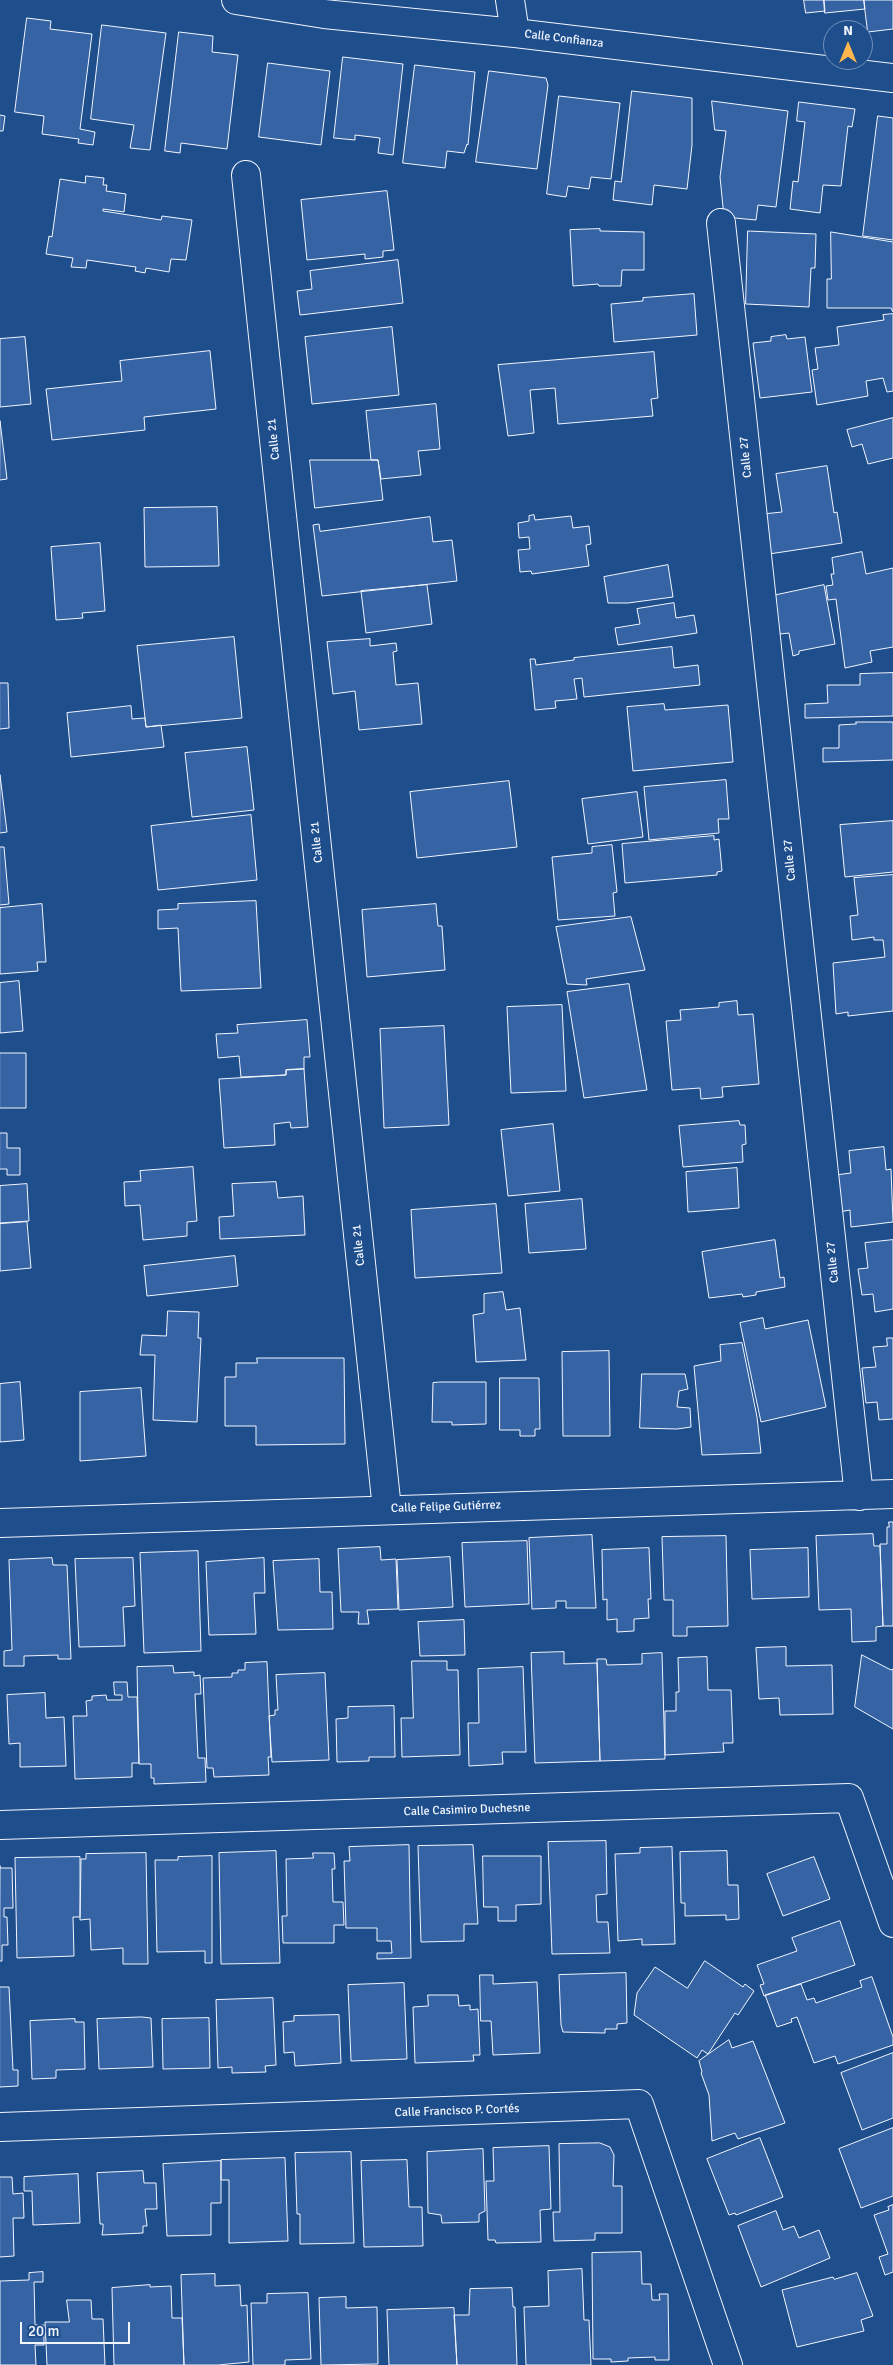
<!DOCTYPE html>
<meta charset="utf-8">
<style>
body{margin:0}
#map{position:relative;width:893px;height:2365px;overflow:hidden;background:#1f4e8c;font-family:Signika,sans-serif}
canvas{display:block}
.north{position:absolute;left:823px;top:20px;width:50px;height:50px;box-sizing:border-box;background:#1f4e8c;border:1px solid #7391ba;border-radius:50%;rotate:0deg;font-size:14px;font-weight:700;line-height:20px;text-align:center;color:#f2f6ff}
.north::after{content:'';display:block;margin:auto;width:18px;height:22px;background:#ffb74d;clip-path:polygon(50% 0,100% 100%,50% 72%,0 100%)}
.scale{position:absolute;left:20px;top:2322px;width:110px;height:22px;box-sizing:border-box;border:2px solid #f2f6ff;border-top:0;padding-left:6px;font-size:15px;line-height:18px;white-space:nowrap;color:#f2f6ff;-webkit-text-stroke:4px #1f4e8c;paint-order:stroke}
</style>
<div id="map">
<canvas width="893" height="2365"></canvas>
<div class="north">N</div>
<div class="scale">20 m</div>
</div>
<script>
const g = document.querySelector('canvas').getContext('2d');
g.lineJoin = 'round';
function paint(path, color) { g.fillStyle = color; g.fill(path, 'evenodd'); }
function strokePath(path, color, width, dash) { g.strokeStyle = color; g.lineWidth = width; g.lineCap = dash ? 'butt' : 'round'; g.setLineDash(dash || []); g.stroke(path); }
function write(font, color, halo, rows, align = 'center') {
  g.font = font + ' Signika,sans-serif'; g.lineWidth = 4; g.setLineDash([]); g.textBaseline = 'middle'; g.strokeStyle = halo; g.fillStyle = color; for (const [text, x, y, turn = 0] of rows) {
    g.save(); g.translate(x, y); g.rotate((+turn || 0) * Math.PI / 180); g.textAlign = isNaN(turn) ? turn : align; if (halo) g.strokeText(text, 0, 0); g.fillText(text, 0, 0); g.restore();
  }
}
const building = new Path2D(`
 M804,0H824L825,11L806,13Z
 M824,0H864L865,9L825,13Z
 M864,0H893V29L868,32Z
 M27,18L51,21L50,29L92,34L80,129L95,132L93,145L78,143L79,139L42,134L44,116L15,112Z
 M102,25L166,33L150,150L130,148L134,125L91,119Z
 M179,32L213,36L212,52L238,55L227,149L181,143L180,153L165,151Z
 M343,57L403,64L393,155L378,153L380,138L355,135V140L334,138Z
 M268,63L330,71L321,145L259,137Z
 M415,65L475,72L468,145L467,144L464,153L447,151L445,168L403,163Z
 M489,71L546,78L548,85L537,169L476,162Z
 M632,91L692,98V145L687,189L654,185L652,205L613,200L615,181L621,182Z
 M559,96L620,103L611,179L591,177L589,189L568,186L566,197L547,194Z
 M712,101L788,111L776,207L758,205L756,220L724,217L720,177L726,131L715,130Z
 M799,102L855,109L852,127L848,126L841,186L823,185L820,213L790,209L793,181L798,182L805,122L797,121Z
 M0,115L5,116L3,131H0Z
 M878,116L893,118V240L863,236Z
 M86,176L104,178L103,185H107L106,191L126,194L124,212L103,209V211L161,220L162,216L192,220L186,260L171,259L169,272L146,268L145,273L135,271L136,267L87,260L86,268L71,267L73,258L46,254L49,236L52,237L60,179L85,183Z
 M387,191L394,250L383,251V257L365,259V254L307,260L301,200Z
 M600,229V231L644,232V270H622L621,286H599L598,284L573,286L570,230Z
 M748,231L816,234L815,268H811L809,307L746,304Z
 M831,232L893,242V312L891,308H827V279H831Z
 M398,260L403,303L300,315L297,291L312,289L310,271Z
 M694,294L697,335L614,342L611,304L643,301V298Z
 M893,314V391L887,392L883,378L866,381L868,396L817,405L812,370L818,369L815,348L839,345L837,327L884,320L883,315Z
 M392,327L399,395L312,404L305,337Z
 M786,335L787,339L805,337L812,392L760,398L753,343L771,341V337Z
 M25,337L31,404L0,407V339Z
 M210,351L216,409L144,417L145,430L52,440L46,389L122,381L120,361Z
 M654,352L658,398L651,399L653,416L558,424L555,388L530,390L534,433L508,436L498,365Z
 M436,404L440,449L418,451L421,475L381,479L378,460H371L366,411Z
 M893,418V458L868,464L862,444L852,447L847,430Z
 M0,421L7,479L0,480Z
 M310,460H378L383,500L315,508Z
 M827,466L834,513L837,512L842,543L769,554L763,514L782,512L776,474Z
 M217,507L219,566L145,567L144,508Z
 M534,515L535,520L571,516L573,528L589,526L591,544L586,545L589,566L532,574L531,571L520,572L518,550L530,549L529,537L519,538L518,523L529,521V516Z
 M430,517L433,542L452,540L457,581L322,596L313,525L319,524L320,531Z
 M100,543L105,611L82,613L83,618L56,620L51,547Z
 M862,552L866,574L893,568V647L870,651L872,662L845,668L836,599L828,600L826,586L833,585L831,574H834L832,558Z
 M668,565L673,597L628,603H608L604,577Z
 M427,585L432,624L366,633L361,591Z
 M824,585L835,644L799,651V654L793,656L789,633L780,634L772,596Z
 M674,603L676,618L694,615L697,633L618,645L615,628L640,624L637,609Z
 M234,637L242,718L146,727L137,646Z
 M370,639V646L396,643L397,651L393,652L396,685L418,683L422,724L359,730L355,691L333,694L327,642Z
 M672,647L674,668L698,665L700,685L584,697L582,678L574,679L577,699L555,701L556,708L535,710L530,659H535L536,665L574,660V658Z
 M893,673V716L805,718V704L828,703L827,685H860V674Z
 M0,683H8L9,728L0,729Z
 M664,704L665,710L728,705L733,762L633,771L627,707Z
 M131,706L132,719L145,718L146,727L161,725L164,747L71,757L67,713Z
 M856,722H893V760L823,762V748H839V725L856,724Z
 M247,747L254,810L192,817L185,753Z
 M0,775L7,832L0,833Z
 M726,780L729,819H718L719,833L649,840L644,787Z
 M509,781L517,847L417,858L410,792Z
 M637,792L643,837L588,844L582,799Z
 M251,815L257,880L158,890L151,826Z
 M893,821V872L845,877L840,825Z
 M714,836V840L719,839L722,871L717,872V875L625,883L622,844Z
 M612,845L617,892L613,893L615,916L558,920L552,857L592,853V847Z
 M0,847H4L9,904L0,905Z
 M893,875V1011L848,1016V1012L836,1014L833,963L885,957L883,940H874V937L852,940L850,916L858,915L854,878Z
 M256,901L261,988L181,991L178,928L158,929V910L178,909V904Z
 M42,904L46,962H37L38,971L0,974V908Z
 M436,904L438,926H442L445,970L367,977L362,910Z
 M631,917L645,970L586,979L587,985L567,984L556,927Z
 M19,981L23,1031L0,1033V983Z
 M629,984L647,1090L584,1098L567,992Z
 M737,1001L738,1015L753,1014L759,1084L722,1087L723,1097L701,1099L700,1088L672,1090L666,1021L681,1020L680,1010L719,1007V1003Z
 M562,1005L566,1091L511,1093L507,1007Z
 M307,1020L310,1057H304V1069L286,1070V1075L241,1077L239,1056L218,1058L216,1034L238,1033L237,1025Z
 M444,1026L449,1125L384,1128L380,1029Z
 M0,1053H26V1108H0Z
 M304,1069L308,1127L291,1128L290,1122L274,1124L275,1145L224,1148L219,1079L286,1075V1070Z
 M739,1121L740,1125H745L746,1144L742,1145L743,1162L683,1167L679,1126Z
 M553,1124L560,1191L508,1196L501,1130Z
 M0,1133H7V1148H20V1175H7V1169H0Z
 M884,1147L886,1170L891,1169L893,1222L851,1227L850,1210L839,1212L835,1175L851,1173L849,1151Z
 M193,1167L197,1221L187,1222V1236L143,1240L140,1205L125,1206L124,1182L141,1181L140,1171Z
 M737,1168L739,1208L688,1212L686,1172Z
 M276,1182L278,1198L303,1196L305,1235L220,1239L219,1217L234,1216L232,1184Z
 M27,1184L29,1221L0,1223V1186Z
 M582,1199L586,1249L529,1253L525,1204Z
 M496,1204L502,1273L415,1278L411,1210Z
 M27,1222L31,1268L0,1271V1224Z
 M775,1240L780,1278L784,1277L785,1287L756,1292V1295L743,1297L742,1294L709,1298L702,1252Z
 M893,1240V1309L875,1312L873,1294L862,1295L858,1269L868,1268L865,1243Z
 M235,1256L238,1286L147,1296L144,1266Z
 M503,1292L506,1310L520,1308L526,1360L476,1362L473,1315L484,1313V1294Z
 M168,1311L199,1312L198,1338H201L197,1422L153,1420L155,1355H140L142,1335L166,1336Z
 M763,1318L765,1329L808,1320L826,1407L761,1422L740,1323Z
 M887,1338H893V1419L879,1420L877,1402L866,1403L862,1368L876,1367L873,1347L887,1346Z
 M742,1343L757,1417L761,1453L702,1455L694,1366L721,1361L720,1345Z
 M609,1351L610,1436H563L562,1352Z
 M257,1358H344L345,1444L256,1445V1426H225V1377H236V1363H257Z
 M642,1374H685L688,1389L679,1391L677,1407L690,1408L691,1427L677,1429L640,1428Z
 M500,1378H539L540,1429H535V1436H520V1430H500Z
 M20,1382L24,1440L0,1442V1384Z
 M440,1382H486V1424L452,1425V1422H432L433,1383Z
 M141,1388L146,1456L80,1461V1392Z
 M889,1522H893V1626H883L880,1544H887V1527H889Z
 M873,1534L874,1546H880L883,1626L876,1627V1641L852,1642L851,1609L819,1610L816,1536Z
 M592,1535L596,1608H566V1601H556V1608L532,1609L529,1538Z
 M726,1536L728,1626L687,1627V1636H673V1600H664L662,1537Z
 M527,1541L529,1604L465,1607L462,1543Z
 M380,1547L381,1560L396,1559L398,1609L367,1610L369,1624H358L359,1612H341L338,1549Z
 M649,1548L651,1599H648L649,1618L634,1619V1631L617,1632V1619L607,1620V1599L603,1600L602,1550Z
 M808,1548L809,1597L752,1599L750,1550Z
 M198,1551L201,1651L144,1653L140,1553Z
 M450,1557L453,1607L399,1610L397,1560Z
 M52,1558L53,1565H67L71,1659H58V1655L24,1656V1666H4V1651L12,1650L9,1560Z
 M133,1558L135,1606L123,1607L125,1646L79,1647L75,1559Z
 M264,1558L265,1593H254L256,1634L209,1635L206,1562Z
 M319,1559L320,1592H332L333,1629L278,1630L273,1561Z
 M464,1620L465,1655L420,1656L418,1622Z
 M786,1647V1666L832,1665L833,1714L780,1715L779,1698L759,1699L756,1648Z
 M564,1652V1664L597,1663L600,1761L535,1763L531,1653Z
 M662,1653L665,1759L600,1761L597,1659H606L607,1665L642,1664V1654Z
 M862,1655L891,1670L893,1669V1729L855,1707Z
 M707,1657L708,1690H731L733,1743H723L724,1752L665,1755V1711H676V1692H679L678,1658Z
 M412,1661H447V1670H458L460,1755L402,1757L401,1718H413Z
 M267,1662L271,1757H268L269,1775L214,1777L213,1768H207L203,1678L232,1677V1673H238V1670H245V1663Z
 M173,1666L174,1673L194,1672V1676L200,1675L201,1694H195L198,1758H205L206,1782L154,1784V1778H151V1764H139L137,1667Z
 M523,1667L526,1752H502L503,1764L469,1766L468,1723H479L478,1669Z
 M325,1673L329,1760L272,1762L269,1716L275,1715V1710H278L276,1675Z
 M114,1682H127L128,1697H137L139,1763H132V1777L75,1779L73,1716H87L86,1701L92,1700V1696L106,1695L107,1700H122V1695H115Z
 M45,1693L46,1718L64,1717L66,1766L20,1767V1743L9,1744L7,1695Z
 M394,1706L395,1757H369V1761L337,1762L336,1719L348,1718V1707Z
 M606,1841L607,1894L596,1895L597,1922H608L610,1953L552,1954L548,1842Z
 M409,1845L411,1958L377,1959V1953H392L391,1941H377V1928H346L344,1861H350L349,1847Z
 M473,1845L478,1924H464V1941L421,1942L418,1846Z
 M672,1847L675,1944L642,1945V1939L618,1941L615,1854L640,1853V1848Z
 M276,1851L280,1963L221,1964L219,1853Z
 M727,1851L728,1885H738L739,1919L726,1920V1915L685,1916V1903H681L680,1852Z
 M146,1853L148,1964H123V1948L91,1950L90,1919L80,1920L81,1859H86V1854Z
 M313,1853H334L335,1869H332L333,1902H343L344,1925H334V1943H283L282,1916H287L286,1859L313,1858Z
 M212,1856V1963H205V1951L157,1952L155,1860H178V1857Z
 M483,1856H541V1904L516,1905V1921H498V1907H484Z
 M80,1857V1917H73L74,1956L17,1958L15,1858Z
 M814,1857L830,1899L783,1916L767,1874Z
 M0,1866V1868H12L13,1908H4V1917H7L8,1945H2V1961H0Z
 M840,1921L855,1965L764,1996L760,1985L764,1984L757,1965L797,1951L792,1938Z
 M705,1961L743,1987L745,1984L754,1991L738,2015L735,2013L708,2054L702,2050L697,2058L634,2015L637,1993L655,1967L687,1988Z
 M626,1973L627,2023L617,2024V2029H605V2033L563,2032L561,2025L559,1975Z
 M480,1975H493V1984L537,1982L540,2053L493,2055L491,2021H481Z
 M872,1977L893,2037V2045L838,2064L835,2056L814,2063L797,2017L791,2019L792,2022L777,2027L765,1995L801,1984L807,2000L814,1998L816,2003L862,1987L860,1981Z
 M404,1983L407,2059L351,2061L348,1985Z
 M0,1987H9L13,2070H18V2086L0,2087Z
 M428,1995H458L459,2006L470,2005V2010L478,2009L480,2055H473L474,2061L415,2063L413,2007L428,2006Z
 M273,1998L276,2065L265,2066L266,2072L232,2073V2067L218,2068L216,2000Z
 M339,2015L341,2063L295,2066L294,2052L284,2053L283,2022L294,2021V2016Z
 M142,2017L151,2018L153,2067L99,2069L97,2019Z
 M209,2018L210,2068L163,2069L162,2019Z
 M75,2019V2022H84L85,2069L56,2070V2078L32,2079L30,2021Z
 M729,2040L732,2048L753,2041L785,2123L738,2139L735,2133L712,2141L709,2095L701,2073L702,2072L699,2061Z
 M893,2053V2118L862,2130L841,2073Z
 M893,2128V2196L861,2208L839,2149Z
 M760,2138L783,2197L736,2215L735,2213L729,2215L707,2159Z
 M600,2143L610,2147L614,2155L613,2186H622V2233H595V2240L554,2241L553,2212H560L559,2144Z
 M549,2146L551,2209L540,2210L541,2242L496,2243L495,2240H488L486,2181H494L493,2148Z
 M483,2149L485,2211L479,2214V2222L442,2223L441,2215L428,2213L427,2152Z
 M351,2152L354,2243L300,2244V2214H297L295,2153Z
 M285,2158L288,2241L229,2243V2180H221V2160Z
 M407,2160L409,2207H422L423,2246L364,2247L361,2161Z
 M221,2161V2203H211V2235L167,2236L163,2164Z
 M143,2171L144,2183H156L157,2209H145L147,2226H143V2233L102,2235L103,2228V2224H100L97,2173Z
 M78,2174L80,2223L33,2225L32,2191H24V2177Z
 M0,2177H12L13,2194L23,2193L24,2218H13L14,2256L0,2257Z
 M893,2205V2272L885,2275L879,2257L888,2254L874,2215L889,2210L888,2207Z
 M776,2211L783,2230L794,2226L799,2238L819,2230L830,2258L761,2287L738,2226Z
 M641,2252L642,2284H651L652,2300H660L659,2294H668L669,2360H655V2357L628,2358V2361L611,2362V2359H593L592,2253Z
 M582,2269L584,2320H589L591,2365H526L524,2307L549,2306L548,2271Z
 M43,2272V2282H34L35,2325H44V2345H35L36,2365H0V2281L29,2280V2273Z
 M857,2273L873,2316L861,2320L864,2331L797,2347L782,2290L833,2277L834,2279Z
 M215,2274V2286L240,2285L241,2306L247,2305L249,2362L218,2365H184L181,2275Z
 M150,2285V2287L171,2286L172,2318H182L184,2365H114L112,2288Z
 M512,2288L513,2307H515L517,2365H457L454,2315H469L470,2289Z
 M308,2293L311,2359L285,2360V2365H253L251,2303H267V2294Z
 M346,2297V2308L377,2307L378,2364L321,2365L319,2298Z
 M67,2300H91L92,2319H103L105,2365H47L45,2322H69Z
 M454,2308L457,2365H389L387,2310Z`);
paint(building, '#3563a3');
strokePath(building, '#f2f6ff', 1);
const minor = new Path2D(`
 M236,0L324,14L515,33L893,78
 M510,0L515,33
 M246,175L387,1509
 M721,223L859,1496
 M0,1523L893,1494
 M0,1825L849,1798L893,1923
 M0,2127L639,2104L728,2365`);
strokePath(minor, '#f2f6ff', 30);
strokePath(minor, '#1f4e8c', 28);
write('12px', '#f2f6ff', '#1f4e8c', [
 ["Calle Confianza",564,39,7],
 ["Calle 21",274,439,-96],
 ["Calle 27",746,457,-96],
 ["Calle 21",317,842,-96],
 ["Calle 27",790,860,-96],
 ["Calle 21",359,1245,-96],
 ["Calle 27",833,1262,-96],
 ["Calle Felipe Gutiérrez",446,1507,-2],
 ["Calle Casimiro Duchesne",467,1810,-2],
 ["Calle Francisco P. Cortés",457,2111,-2]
]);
</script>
